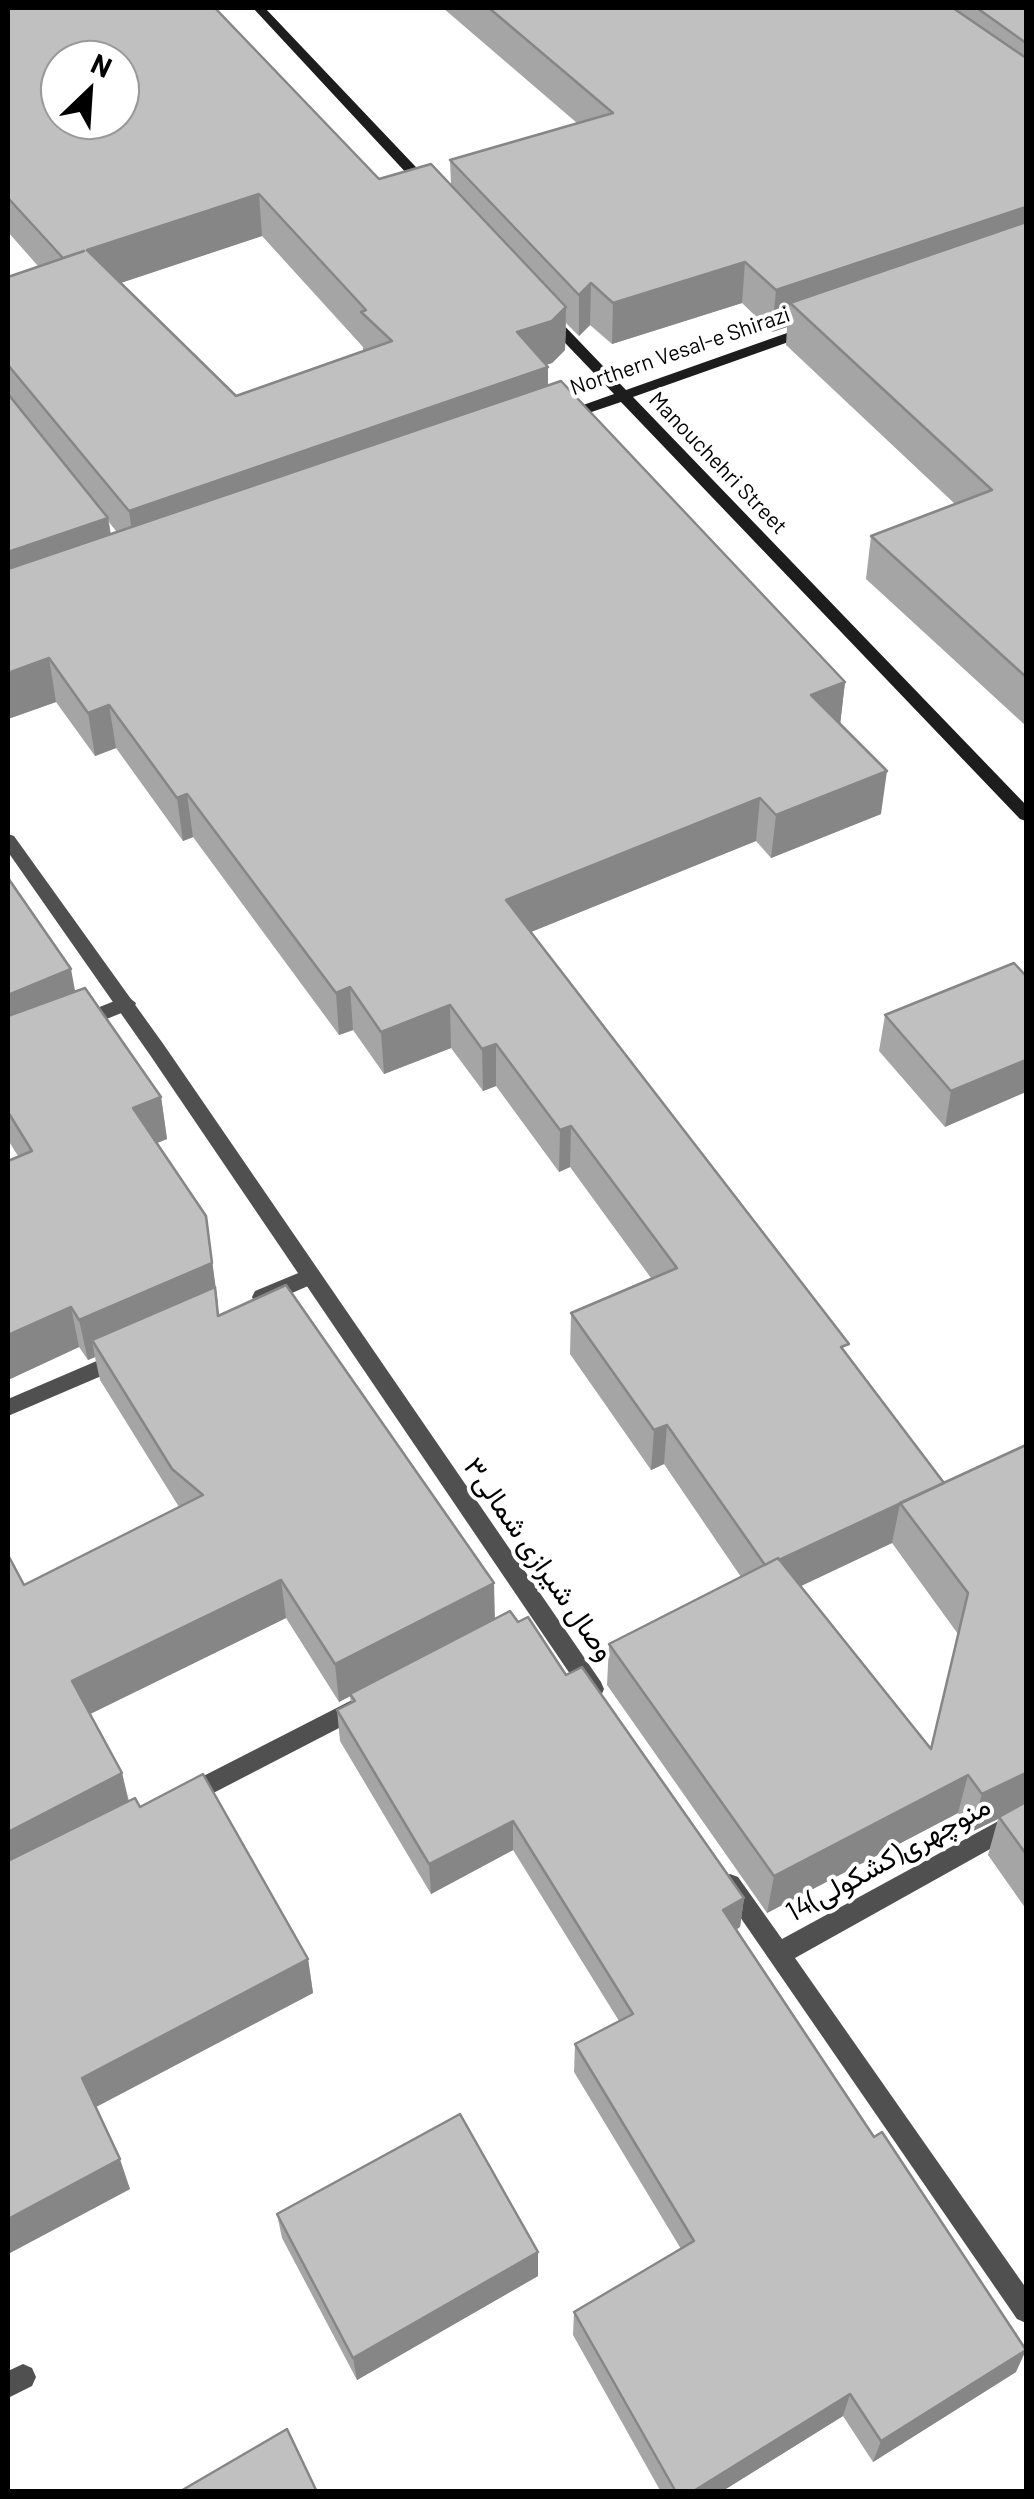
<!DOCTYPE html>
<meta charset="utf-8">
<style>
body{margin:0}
#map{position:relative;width:1034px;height:2499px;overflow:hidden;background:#fff;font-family:Barlow,sans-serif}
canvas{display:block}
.frame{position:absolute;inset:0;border:10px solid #000;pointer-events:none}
.north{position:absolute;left:40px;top:40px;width:100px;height:100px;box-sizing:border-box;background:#fff;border:2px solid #999;border-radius:50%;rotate:25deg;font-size:28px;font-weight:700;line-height:40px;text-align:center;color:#000}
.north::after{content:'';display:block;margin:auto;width:35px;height:45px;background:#000;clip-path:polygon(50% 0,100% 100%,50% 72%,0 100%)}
</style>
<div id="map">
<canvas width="1034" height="2499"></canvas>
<div class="frame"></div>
<div class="north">N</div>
</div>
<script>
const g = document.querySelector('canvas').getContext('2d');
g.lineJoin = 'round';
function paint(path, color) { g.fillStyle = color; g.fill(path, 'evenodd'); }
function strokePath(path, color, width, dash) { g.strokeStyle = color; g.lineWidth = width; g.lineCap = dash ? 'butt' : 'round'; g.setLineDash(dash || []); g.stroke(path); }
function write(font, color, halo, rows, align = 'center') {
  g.font = font + ' Barlow,Vazirmatn,sans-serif'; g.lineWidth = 8; g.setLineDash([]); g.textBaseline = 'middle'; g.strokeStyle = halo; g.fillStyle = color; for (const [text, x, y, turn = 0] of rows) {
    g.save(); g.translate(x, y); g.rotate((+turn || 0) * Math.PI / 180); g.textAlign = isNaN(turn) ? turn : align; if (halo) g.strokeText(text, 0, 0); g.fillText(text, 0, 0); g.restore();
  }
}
paint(new Path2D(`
 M127,996L136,1003L134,1008L79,1030L70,1023L72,1018Z
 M308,1269L315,1271L318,1277L315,1283L269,1303H255L252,1297L255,1291Z
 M120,1351L127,1353L130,1359L127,1365L8,1416V1399Z`), '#505050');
paint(new Path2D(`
 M8,834L14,836L164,1045L601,1682L604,1689L601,1696L593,1699L585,1696L150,1055L8,852Z
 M360,1696L368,1699L371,1706L368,1713L194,1803L186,1807L178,1803L174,1796L178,1789Z
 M1026,1806V1829L795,1958L1026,2288V2323L1017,2319L718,1885L722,1877L730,1874L738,1877L782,1939Z
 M23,2364L32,2368L36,2377L32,2386L8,2398V2371Z`), '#505050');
paint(new Path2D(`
 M253,8H265L433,185V191H423Z
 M550,315L555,316L626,390L804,327H814V333L633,397L1026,805V821L1020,819L621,402L568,420H558V414L614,394L545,322V316Z`), '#1d1d1d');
paint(new Path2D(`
 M8,8L379,179L451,185L450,160L577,123L443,8H1026V726L866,579L871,536L955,504L786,345L787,327L772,332L742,303L612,344L590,325L579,336L566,323L565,350L552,363L546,365L548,385L845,682L840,724L881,814L771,858L756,841L531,932L944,1483L1026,1445V1909L988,1855L998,1819L971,1832L958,1813L767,1913L607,1685L609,1644L741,1577L664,1464L651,1470L570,1354L571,1313L651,1278L570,1167L559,1172L496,1086L483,1091L451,1048L384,1074L353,1030L339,1035L193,837L183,841L116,748L95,756L56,702L8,719V277L38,266L8,232ZM262,236L363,347V351L236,396L121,283ZM109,522L112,526L117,532L111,534ZM892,1543L958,1634L931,1749L800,1586Z
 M8,878L75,992L161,1097L167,1139L156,1143L206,1216L219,1316L495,1619L518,1622L566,1675L744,1898L740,1927L736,1930L1016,2372L873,2462L843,2416L721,2492H661L573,2335L574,2312L681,2249L574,2072L575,2044L619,2021L513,1850L431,1894L340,1741L337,1710L351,1703L350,1696L339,1702L286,1618L90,1714L122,1773L129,1801L140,1807L308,1959L313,1993L96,2107L130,2189L8,2254V1555L24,1585L179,1507L100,1380L95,1357L88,1360L79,1347L8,1380V1161L18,1156L8,1140Z
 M1026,976L945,1127L879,1051L885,1015Z
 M277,2214L538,2252V2276L357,2380L282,2238Z`), '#a5a5a5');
paint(new Path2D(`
 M259,194L262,236L93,292L87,250Z
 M1026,207V246L790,303L787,327L772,332L776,290Z
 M745,262L742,303L612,344L613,303Z
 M591,283L590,325L579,336V295Z
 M566,307L565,350L552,363L517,374V332Z
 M548,367V410L135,554L129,511Z
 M108,518L114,561L8,598V552Z
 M49,658L56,702L8,719V673Z
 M845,682L840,726L811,695Z
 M109,705L116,748L95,756L88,713Z
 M887,771L881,814L771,858L776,815Z
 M187,794L193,837L183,841L177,798Z
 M760,798L756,841L506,942V900Z
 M71,969L79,1012L8,1041V995Z
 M350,987L353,1030L339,1035L336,993Z
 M450,1005L451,1048L384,1074L381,1032Z
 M496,1044V1086L483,1091L482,1049Z
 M1026,1060V1092L945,1127L951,1091Z
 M161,1097L167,1139L140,1150L133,1108Z
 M571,1126L570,1167L559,1172L560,1130Z
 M206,1216L218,1304L92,1340L95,1357L88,1360L79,1320Z
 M71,1307L79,1347L8,1380V1335Z
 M667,1425L664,1464L651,1470L654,1430Z
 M900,1504L892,1543L761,1605L766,1567Z
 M281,1580L286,1618L82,1718L72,1681Z
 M494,1583L495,1621L339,1702L335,1664Z
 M122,1773L130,1809L8,1873V1832Z
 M1026,1773V1806L999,1817L998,1819L971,1832L982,1794Z
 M968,1775L958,1813L767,1913L774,1876Z
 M513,1821V1850L431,1894L429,1864Z
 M744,1898L740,1927L719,1939L723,1910Z
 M308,1959L313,1993L92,2109L82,2078Z
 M120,2159L130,2189L8,2254V2219Z
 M538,2252V2276L357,2380L353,2358Z
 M1026,2350L1016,2372L873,2462L881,2441Z
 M850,2394L843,2416L721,2492H692Z`), '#868686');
const building = new Path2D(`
 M8,8H215L379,179L431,164L566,307L552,321L517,332L548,367L129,511L8,365V277L84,251L63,258L8,198ZM60,60H120V120H60ZM259,194L366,310L361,312L392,341L236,396L87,250Z
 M489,8H953L1026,58V207L776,290L745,262L613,303L591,283L579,295L450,160L613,113Z
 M977,8H1026V43Z
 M1026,222V677L871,536L992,490L790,303Z
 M561,381L845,682L811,695L887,771L776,815L760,798L506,900L849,1344L841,1347L944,1483L779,1560L778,1558L765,1565L667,1425L654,1430L571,1313L677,1268L571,1126L560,1130L496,1044L482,1049L450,1005L381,1032L350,987L336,993L187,794L177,798L109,705L88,713L49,658L8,673V569Z
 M8,394L108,518L8,552Z
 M8,878L71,969L8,995Z
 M1014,963L1026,976V1060L951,1091L885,1015Z
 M85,988L161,1097L133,1108L206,1216L212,1263L79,1320L71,1307L8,1335V1161L32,1151L8,1112V1016Z
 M286,1285L494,1583L335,1664L281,1580L72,1681L122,1773L8,1832V1555L24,1585L203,1495L172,1469L92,1340L215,1287L218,1316Z
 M1026,1445V1773L982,1794L968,1775L774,1876L609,1644L778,1558L931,1749L968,1593L900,1503Z
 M510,1611L518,1622L528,1617L566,1675L582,1667L744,1898L723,1910L874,2137L882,2132L1026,2350L881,2441L850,2394L692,2492H676L574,2312L694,2241L575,2044L633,2014L513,1821L429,1864L337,1710L355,1701L350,1694Z
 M203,1774L308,1959L82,2078L120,2159L8,2219V1861L135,1798L140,1807Z
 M1026,1802V1854L999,1817Z
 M460,2114L538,2252L353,2358L277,2214Z
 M287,2429L317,2492H179Z`);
paint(building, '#c0c0c0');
strokePath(building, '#868686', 2.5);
write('22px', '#000', '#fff', [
 ["Northern Vesal-e Shirazi",680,351,-19],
 ["Manouchehri Street",718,463,46]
]);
write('28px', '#000', '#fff', [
 ["وصال شیرازی شمالی۳",539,1559,55],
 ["14منوچهری(کشکولی)",888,1859,-29]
]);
</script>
